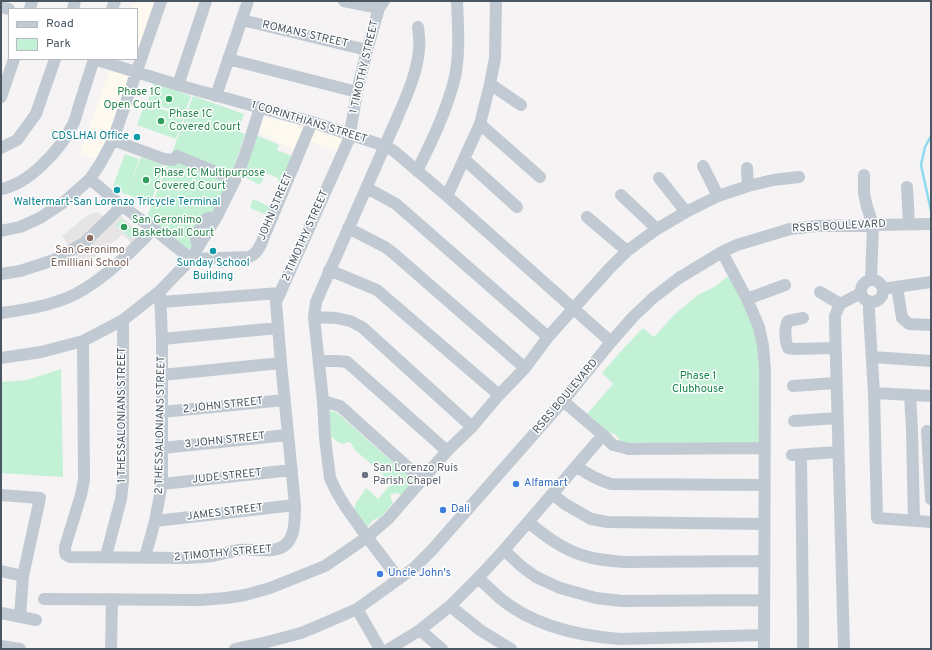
<!DOCTYPE html>
<style>
body{margin:0}
#map{position:relative;width:932px;height:650px;overflow:hidden;background:#f5f3f3;font-family:Overpass,sans-serif}
canvas{display:block}
.frame{position:absolute;inset:0;border:2px solid #4a5661;pointer-events:none}
.legend{position:absolute;left:8px;top:8px;width:130px;height:52px;box-sizing:border-box;background:#fff;border:1px solid #b7bbc0;margin:0;padding:5px 7px;list-style:none;font-size:12px;color:#4a5661}
.legend li{display:flex;align-items:center;gap:8px;height:20px}
.legend b{width:20px;border:1px solid #b7bbc0}
</style>
<div id="map">
<canvas width="932" height="650"></canvas>
<div class="frame"></div>
<ul class="legend">
<li><b style="height:5px;background:#c1cad2"></b>Road</li>
<li><b style="height:11px;background:#c3f1d5"></b>Park</li>
</ul>
</div>
<script>
const g = document.querySelector('canvas').getContext('2d');
g.lineJoin = 'round';
function paint(path, color) { g.fillStyle = color; g.fill(path, 'evenodd'); }
function strokePath(path, color, width, dash) { g.strokeStyle = color; g.lineWidth = width; g.lineCap = dash ? 'butt' : 'round'; g.setLineDash(dash || []); g.stroke(path); }
function write(font, color, halo, rows, align = 'center') {
  g.font = font + ' Overpass,sans-serif'; g.lineWidth = 3; g.setLineDash([]); g.textBaseline = 'middle'; g.strokeStyle = halo; g.fillStyle = color; for (const [text, x, y, turn = 0] of rows) {
    g.save(); g.translate(x, y); g.rotate((+turn || 0) * Math.PI / 180); g.textAlign = isNaN(turn) ? turn : align; if (halo) g.strokeText(text, 0, 0); g.fillText(text, 0, 0); g.restore();
  }
}
paint(new Path2D(`
 M134,1H155L137,55V9H131Z
 M110,69L130,75L105,146L98,161L79,153L89,129Z
 M261,117L314,127L344,138L337,153L309,140L295,151L256,131Z`), '#fdf9ef');
paint(new Path2D(`
 M99,212L106,221L119,214L141,234L132,244L124,236L122,235L83,266L76,258L62,236L85,217L90,214Z`), '#e6e4e5');
paint(new Path2D(`
 M154,83L191,96L184,115L148,101Z
 M193,96L244,114L238,131L245,134L234,167L222,195L191,248L189,249L184,246L147,217L172,153Z
 M145,103L184,117L176,139L137,125Z
 M256,135L279,145L277,150L294,157L279,186L278,178L266,173L260,185L241,175Z
 M125,154L139,159L130,185L141,157L165,166L150,203L126,194V195L113,186Z
 M253,199L271,207L268,212L264,214L250,208Z
 M122,219L136,233L131,239L116,225Z
 M728,276L754,323L761,359V445L638,446L621,441L615,434L610,433L587,414L613,384L602,373L623,349L643,328L654,337L674,315L698,295L716,286Z
 M61,369L63,477L1,473V382L27,380Z
 M328,411L336,412L413,480L402,495L396,493L392,494L390,496L393,503L381,517L373,520L366,529L353,509L355,507L356,502L359,499L366,488L378,499L392,483L354,449L351,443L348,442L343,444C337,442 333,438 327,434Z`), '#c3f1d5');
strokePath(new Path2D(`
 M931,136L925,147L921,165L931,211`), '#90daee', 2.5);
strokePath(new Path2D(`
 M344,1L379,8
 M1,7L9,9
 M30,9L32,1
 M73,9L75,1
 M112,9L115,1
 M242,20L367,50
 M94,59L178,85L312,122L385,146L394,151L447,196L611,342
 M228,59L357,92
 M490,84L521,105
 M178,85L206,1
 M216,96L248,1
 M1,97L14,59
 M480,124L540,177
 M113,140L164,159L173,160L177,156L235,180
 M1,148L17,140L36,114L55,59
 M464,159L517,207
 M703,166L718,196
 M747,168L748,186
 M417,171C432,141 447,110 455,77C460,53 458,26 457,1
 M864,175V193L867,207L873,225L871,280
 M659,178L686,212
 M90,179L122,206L154,229L191,259
 M907,187L909,224
 M367,188L396,204L548,337
 M1,189C29,184 60,150 72,126C76,120 77,112 79,106C84,90 89,75 94,59
 M621,195L657,229
 M447,196L480,124L490,84L495,58L496,1
 M587,217L627,251
 M348,228L385,247L393,253L525,368
 M1,231L20,227L40,218L64,202L90,179L100,164L113,140L161,1
 M198,247C194,237 196,234 202,225C203,223 204,220 206,219C209,217 213,218 216,218
 M722,252L747,299L759,327L763,346L765,370L764,649
 M191,259L249,257C256,254 258,250 261,244L312,122
 M329,270L377,290L499,395
 M1,274L20,271L54,260L84,243L122,206
 M861 291a11 11 0 1 1 22 0a11 11 0 1 1-22 0Z
 M897,287L902,318L909,324L931,325
 M889,288L931,282
 M820,292L840,304
 M747,299L785,285
 M869,301V312L874,393L877,518L931,522
 M161,302L280,293
 M1,313C30,309 62,304 86,288C112,272 132,250 154,229
 M314,317L336,318L350,321L362,327L472,427
 M803,318L788,321C784,327 785,341 788,348L793,349L835,348
 M162,339L278,328
 M83,341L84,480L81,495L65,547V552L66,555L70,557L182,558C192,558 203,557 213,556C222,554 231,551 240,550C250,549 261,551 271,550C296,549 295,523 295,505L281,363L276,302L349,139L357,92L367,50L379,8L384,1
 M872,357L931,361
 M1,358L41,352L83,341L123,320L160,291L191,259L216,218L235,180L244,158L260,108
 M319,361H337L347,362L447,451
 M162,375L281,363
 M793,386L836,383
 M874,393L931,396
 M910,395L912,430L914,520
 M323,401L340,406L422,480
 M563,401L603,435L613,445L629,449L765,448
 M162,412L284,400
 M794,421L837,418
 M927,431L931,499
 M162,448L288,435
 M792,455L838,452
 M801,455L803,619V649
 M576,466C588,474 597,480 611,484L764,485
 M162,484L292,470
 M552,494L565,504L591,519L607,522L764,524
 M1,495L40,498L23,576L20,617
 M155,521L295,505
 M528,522C544,535 562,549 582,555C596,560 610,561 625,562L764,561
 M504,550L521,566L536,577L560,588L596,598L622,601L764,600
 M106,556L121,499L123,482V320
 M145,557L155,521L162,484V339L160,291
 M1,571L23,576
 M478,578C486,585 493,592 501,599C534,626 579,636 620,639L764,635
 M399,579L367,537L345,506L336,491L330,478L325,438L323,401L314,317L316,302L398,116C407,95 417,73 419,50C420,42 419,35 418,27
 M44,599L201,600L226,598L245,595L270,588L325,566L347,551L367,537L388,519L447,451L472,427L499,395L525,368L548,337L573,309L609,269L627,251L657,229L686,212L718,196L748,186L773,180L799,177
 M450,606L480,630L511,649
 M357,609L380,649
 M1,613L36,620
 M420,630L442,649
 M1,646L20,649
 M111,649L112,599
 M235,649L267,642L301,633L325,623L357,609L414,568L432,550L563,401L611,342L633,317L653,298L679,278L722,252L737,245L790,229L817,226L931,224
 M389,649L420,630L450,606L478,578L504,550L603,435
 M844,649L835,324V316L840,304L861,293`), '#c1cad2', 12);
for (const [x, y, r, color] of [
 [169,99,4,"#2e9e5b"],
 [161,121,4,"#2e9e5b"],
 [137,137,4,"#0f9aa8"],
 [146,180,4,"#2e9e5b"],
 [117,190,4,"#0f9aa8"],
 [124,227,4,"#2e9e5b"],
 [90,238,4,"#8d6e63"],
 [213,251,4,"#0f9aa8"],
 [365,475,4,"#6b7280"],
 [516,484,4,"#3f7fe0"],
 [443,510,4,"#3f7fe0"],
 [380,574,4,"#3f7fe0"]
]) { const dot = new Path2D(); dot.arc(x, y, r, 0, 2 * Math.PI); g.fillStyle = color; g.fill(dot); strokePath(dot, '#fff', 1.5); }
write('11px', '#4a5661', '#fff', [
 ["ROMANS STREET",305,35,13],
 ["1 TIMOTHY STREET",365,67,-77],
 ["1 CORINTHIANS STREET",309,123,17],
 ["JOHN STREET",276,207,-67],
 ["RSBS BOULEVARD",839,227,-3],
 ["2 TIMOTHY STREET",306,236,-66],
 ["RSBS BOULEVARD",566,397,-50],
 ["2 JOHN STREET",223,406,-6],
 ["1 THESSALONIANS STREET",123,415,-90],
 ["2 THESSALONIANS STREET",161,425,-89],
 ["3 JOHN STREET",225,441,-6],
 ["JUDE STREET",227,477,-6],
 ["JAMES STREET",225,513,-7],
 ["2 TIMOTHY STREET",223,554,-5]
]);
write('11px', '#27864d', '#fff', [
 ["Phase 1C",161,93,"right"],
 ["Open Court",161,106,"right"],
 ["Phase 1C",169,115],
 ["Covered Court",169,128],
 ["Phase 1C Multipurpose",154,174],
 ["Covered Court",154,187],
 ["San Geronimo",132,221],
 ["Basketball Court",132,234]
], 'left');
write('11px', '#0d838f', '#fff', [
 ["CDSLHAI Office",129,137,"right"],
 ["Waltermart-San Lorenzo Tricycle Terminal",117,203],
 ["Sunday School",213,264],
 ["Building",213,277]
]);
write('11px', '#785e54', '#fff', [
 ["San Geronimo",90,251],
 ["Emilliani School",90,264]
]);
write('11px', '#17864f', '#fff', [
 ["Phase 1",698,377],
 ["Clubhouse",698,390]
]);
write('11px', '#5b616d', '#fff', [
 ["San Lorenzo Ruis",373,469],
 ["Parish Chapel",373,482]
], 'left');
write('11px', '#366cbe', '#fff', [
 ["Alfamart",524,484],
 ["Dali",451,510],
 ["Uncle John's",388,574]
], 'left');
</script>
